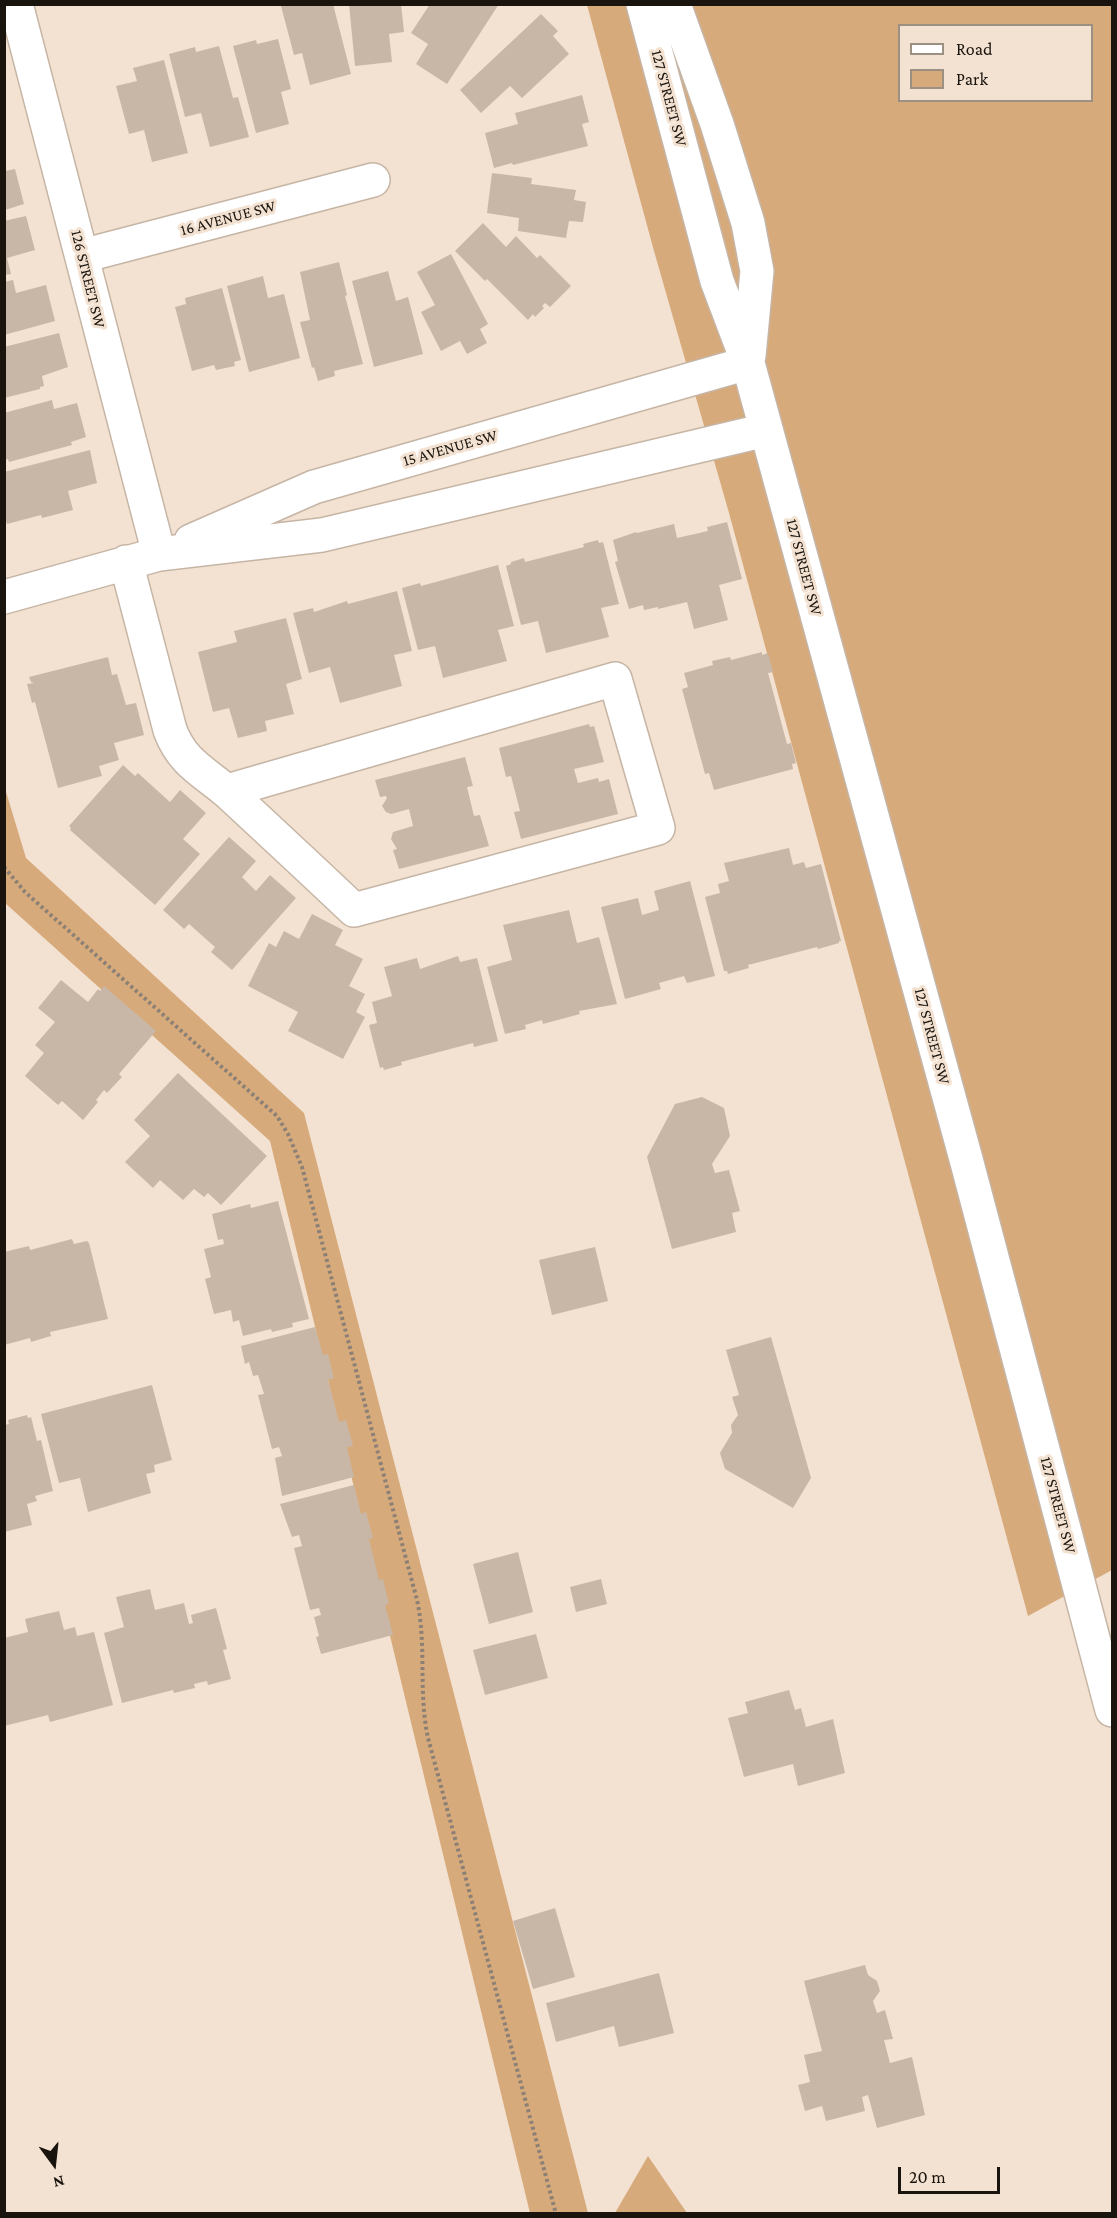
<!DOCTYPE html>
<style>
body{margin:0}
#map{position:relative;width:1117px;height:2218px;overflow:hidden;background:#f3e2d1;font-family:"Crimson Pro",serif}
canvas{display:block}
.frame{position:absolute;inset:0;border:6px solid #1a140e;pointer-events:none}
.legend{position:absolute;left:898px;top:24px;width:195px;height:78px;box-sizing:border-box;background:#f3e2d1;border:2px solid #9c9083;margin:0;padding:8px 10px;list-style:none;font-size:18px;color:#1a140e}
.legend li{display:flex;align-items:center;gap:12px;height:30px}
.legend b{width:30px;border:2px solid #9c9083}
.north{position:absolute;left:24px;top:2134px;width:60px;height:60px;-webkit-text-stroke:4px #f3e2d1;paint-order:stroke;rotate:165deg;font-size:16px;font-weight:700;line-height:24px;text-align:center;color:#1a140e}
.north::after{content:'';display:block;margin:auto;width:21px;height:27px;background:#1a140e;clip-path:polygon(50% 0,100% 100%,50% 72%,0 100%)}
.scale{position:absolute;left:898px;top:2167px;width:102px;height:27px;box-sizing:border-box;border:3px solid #1a140e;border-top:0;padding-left:8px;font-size:18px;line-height:21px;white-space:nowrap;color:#1a140e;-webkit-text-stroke:4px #f3e2d1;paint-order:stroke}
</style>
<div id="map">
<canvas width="1117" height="2218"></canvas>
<div class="frame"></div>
<ul class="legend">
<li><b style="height:8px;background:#fff"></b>Road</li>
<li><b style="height:16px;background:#d7aa7c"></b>Park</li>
</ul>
<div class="north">N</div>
<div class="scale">20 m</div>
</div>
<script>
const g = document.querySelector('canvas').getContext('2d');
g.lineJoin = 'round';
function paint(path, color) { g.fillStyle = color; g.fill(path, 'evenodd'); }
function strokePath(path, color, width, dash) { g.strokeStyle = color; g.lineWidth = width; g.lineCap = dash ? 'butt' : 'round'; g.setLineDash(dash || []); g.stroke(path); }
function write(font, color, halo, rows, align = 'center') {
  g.font = font + ' "Crimson Pro",serif'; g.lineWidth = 6; g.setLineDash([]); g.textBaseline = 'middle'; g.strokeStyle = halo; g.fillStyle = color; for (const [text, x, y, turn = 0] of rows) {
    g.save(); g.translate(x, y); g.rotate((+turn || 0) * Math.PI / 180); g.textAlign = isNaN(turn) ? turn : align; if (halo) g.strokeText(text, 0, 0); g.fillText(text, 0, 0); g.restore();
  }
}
paint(new Path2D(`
 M587,5H1112V1570L1028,1616L729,513L654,251ZM900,26H1092V100H900Z
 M4,785L26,858L304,1113L588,2213H530L270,1141L5,903Z
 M648,2156L687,2213H615Z`), '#d7aa7c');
paint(new Path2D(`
 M288,4H333L351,74L310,85L302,53L294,55L281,6Z
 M349,4H401L404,32L389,34L392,62L355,66Z
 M430,4H499L447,84L416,64L428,44L411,33Z
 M541,14L558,31L553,36L569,54L522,98L510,86L481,113L460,90Z
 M278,39L291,89L281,92L289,124L256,133L233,46L256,40L257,44Z
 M219,46L233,98L238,97L249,137L210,147L201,113L185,117L169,54L195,47L196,52Z
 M164,60L188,153L152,162L144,130L129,134L116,86L137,81L133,68Z
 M582,95L589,122L582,124L588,146L513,165L512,163L494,168L485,133L518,124L515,113Z
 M15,169L24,204L5,210V171Z
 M492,173L532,178L531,184L576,190L574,200L586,202L583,222L569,221L566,238L518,231L519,218L487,213Z
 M26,216L35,250L7,258L11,274L4,275V221Z
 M483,223L506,247L516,236L537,258L540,255L571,286L550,307L545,303L542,306L544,308L535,317L533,314L528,320L487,279L485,281L455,251Z
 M451,254L488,324L480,329L487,343L467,354L460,341L441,351L421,312L435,305L417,272Z
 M339,262L347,295L345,296L363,364L334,371L335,376L318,381L314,367L312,368L300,322L310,320L300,272Z
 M388,271L396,301L408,297L423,354L374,367L352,281Z
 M263,276L268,298L284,294L300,358L249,372L227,286Z
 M13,280L16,293L46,285L55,321L4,335V282Z
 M222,288L241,360L234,362L235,366L216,370L214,365L192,371L175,307L186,304L185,298Z
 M59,333L68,367L42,376L44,386L40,387V389L4,398V347Z
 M52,400L54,409L77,403L86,437L71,442L72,445L9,462L8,459L4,460V413Z
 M90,450L97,483L68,491L73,510L42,518L41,515L7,524L4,514V472Z
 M727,522L742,579L719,585L728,620L694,629L687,602L658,609V607L644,610L643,605L629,609L615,562L618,561L613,540L636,532L637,533L674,524L677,538L708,531L707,527Z
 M598,540L599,543L603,542L619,604L601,608L609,637L546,653L538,621L521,625L506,566L511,564V562L524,558L525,562L584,547L583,544Z
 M498,565L514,626L498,630L507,661L443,678L435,646L418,650L402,588L420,583L421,586Z
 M397,591L412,651L394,655L402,686L340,703L330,667L309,673L293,613L313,608L314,612L347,601L348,604Z
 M286,618L302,679L286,684L294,714L265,721L267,731L238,738L229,708L213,712L198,652L237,642L234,631Z
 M762,652V655L768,653L773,672L768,673L787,744L791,743L796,763L792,764L793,769L714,790L709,773L705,774L682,689L688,687L684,673L713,665L712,661L730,657L731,660Z
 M108,657L112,675L117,674L126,705L136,703L144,735L114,743L119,760L99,766L102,776L58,788L35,702L32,703L27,684L34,683L31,682L29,677Z
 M589,724L590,727L594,726L604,762L574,769L578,783L598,778L599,782L609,779L618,814L521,839L514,812L520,811L511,776L506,777L499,748Z
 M465,757L473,786L467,787L474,816L480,815L489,846L399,869L393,850L397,849L391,839L393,832L413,826L409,809L391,814L386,812L382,806L387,798L386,796L380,797L375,780Z
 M123,765L135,776L138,773L170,802L180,790L206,813L183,839L200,854L155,905L70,830L71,828L69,826Z
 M229,837L256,861L242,877L256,891L270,875L296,898L232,970L211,952L215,947L189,924L184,929L163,910Z
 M789,848L793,865L804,862L806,868L821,864L841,941H839V943L818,949L817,947L748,965L749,968L728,974L727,971H724L705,897L720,893L718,884L729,881L724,863Z
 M690,881L715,976L687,983L684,976L659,983L661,989L625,999L601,907L638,898L642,915L659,910L654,891Z
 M569,910L577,943L599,937L617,1004L579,1011L580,1014L543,1024L542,1020L525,1025L526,1029L505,1034L487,967L512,960L503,925Z
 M312,914L343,930L335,945L363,959L349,986L365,994L356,1012L365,1017L343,1059L288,1031L298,1012L248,986L269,943L276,947L284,931L299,939Z
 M458,956L460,962L477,958L498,1041L474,1047L473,1043L401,1062L402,1065L384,1070L383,1067L380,1068L369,1025L377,1023L372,1002L392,996L384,967L417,958L420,969Z
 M61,980L88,1002L98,989L100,991L104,986L156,1031L119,1074L122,1077L107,1093L104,1090L96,1100L98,1102L83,1120L62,1101L58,1105L25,1076L44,1053L35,1045L55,1022L38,1008Z
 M178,1073L267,1156L221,1205L208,1193L204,1197L194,1189L183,1200L160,1180L153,1188L125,1162L150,1136L134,1120Z
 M702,1097L724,1108L730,1136L712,1164L715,1173L729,1170L740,1211L732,1213L736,1232L672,1249L647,1157L675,1104Z
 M278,1201L309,1319L292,1323L293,1327L272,1332L271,1329L243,1336L239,1320L233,1322L231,1310L214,1314L205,1279L211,1277L204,1249L224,1244L223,1239L218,1240L212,1214L250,1204L251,1208Z
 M72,1239L74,1244L87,1241L89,1243L108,1319L50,1332L51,1336L31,1342L30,1338L4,1345V1252L29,1246L30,1250Z
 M595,1247L608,1301L552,1315L539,1260Z
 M315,1327L323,1355L328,1354L334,1378L328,1380L339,1422L346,1420L353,1446L347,1447L354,1477L282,1496L275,1458L282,1456L279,1447L272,1449L258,1395L264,1394L258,1375L253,1376L249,1362L245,1364L241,1346Z
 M771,1337L811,1478L793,1508L725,1469L720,1453L732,1433L731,1425L738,1415L732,1397L739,1395L726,1350Z
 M152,1385L172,1460L154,1465L155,1472L146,1474L151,1493L88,1512L80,1478L59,1483L41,1414Z
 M27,1415L28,1418L31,1417L37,1441L41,1440L53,1491L35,1496L37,1501L27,1504L32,1525L4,1532V1425L9,1424L8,1420Z
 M354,1485L361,1514L366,1512L373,1538L369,1539L379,1580L383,1579L389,1604L385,1605L393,1635L321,1654L316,1637L319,1636L314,1617L321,1615L319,1608L310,1610L294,1548L302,1546L299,1535L292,1537L280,1504Z
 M518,1552L533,1612L489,1624L473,1564Z
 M601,1579L607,1604L576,1612L570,1587Z
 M150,1589L155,1610L184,1603L189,1624L193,1623L191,1615L216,1608L227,1649L223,1650L231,1679L208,1685L207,1681L194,1684L195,1688L174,1693L173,1690L122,1703L104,1633L124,1627L116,1597Z
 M59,1611L64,1630L75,1627L77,1636L94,1632L113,1705L50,1722L48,1715L4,1726V1638L28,1632L25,1619Z
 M536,1634L548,1678L485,1695L473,1650Z
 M789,1690L795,1710L801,1708L806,1727L833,1719L845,1773L798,1786L793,1764L744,1777L728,1718L748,1713L745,1702Z
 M555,1908L575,1977L533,1989L513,1921Z
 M865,1965L868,1975L877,1981L880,1991L873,2001L877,2013L885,2010L893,2039L884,2040L890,2063L912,2057L925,2115L877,2128L868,2095L862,2097L865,2111L826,2121L822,2106L805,2111L798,2085L810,2082L804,2055L822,2051L804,1981Z
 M659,1973L674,2033L619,2047L614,2026L556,2042L546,2003Z`), '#c8b7a7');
const minor = new Path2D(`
 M16,4L159,554
 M643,4L717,281L748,363L966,1159L1112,1710
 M674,4L717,124L748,223L757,271L749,356
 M82,256L373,180
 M191,541L314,487L748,363
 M126,562L170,730C183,765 207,773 232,796C273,834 314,872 354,910L658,828L615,679L227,791
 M4,597L159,554L322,535L766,430`);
strokePath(minor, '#c6b5a5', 36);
strokePath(new Path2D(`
 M4,867L25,892L277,1116L288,1134L302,1167L417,1600C427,1646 418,1692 428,1738L556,2214`), '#8c8075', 4, [3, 3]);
strokePath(minor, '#fff', 33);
write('16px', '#1a140e', '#f3e2d1', [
 ["127 STREET SW",669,98,75],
 ["16 AVENUE SW",228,218,-15],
 ["126 STREET SW",88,279,76],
 ["15 AVENUE SW",450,448,-16],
 ["127 STREET SW",804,567,75],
 ["127 STREET SW",932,1036,75],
 ["127 STREET SW",1058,1505,75]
]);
</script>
